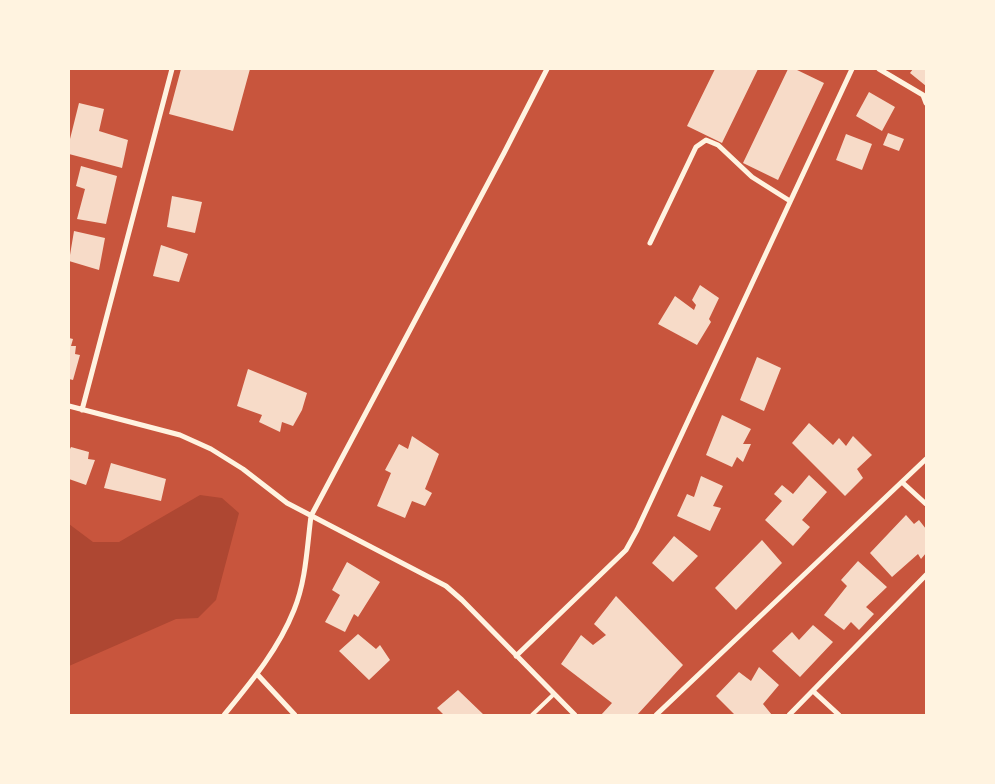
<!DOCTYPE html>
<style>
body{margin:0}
#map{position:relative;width:995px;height:784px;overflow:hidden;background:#c8553d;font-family:"Archivo Narrow",sans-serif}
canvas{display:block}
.frame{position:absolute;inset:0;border:70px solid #fff3e0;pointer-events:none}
</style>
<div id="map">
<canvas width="995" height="784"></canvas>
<div class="frame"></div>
</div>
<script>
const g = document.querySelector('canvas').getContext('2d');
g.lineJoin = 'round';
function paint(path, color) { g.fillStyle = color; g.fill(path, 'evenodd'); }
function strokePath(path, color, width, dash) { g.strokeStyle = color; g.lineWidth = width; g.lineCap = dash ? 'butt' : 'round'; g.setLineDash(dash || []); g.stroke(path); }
paint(new Path2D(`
 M200,495L222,498L239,513L216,600L198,618L176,619L69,666V524L93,542H119Z`), '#ae4732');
paint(new Path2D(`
 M181,69H250L233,131L169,114Z
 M715,69H758L722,143L687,126Z
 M788,69H795L824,83L778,180L743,163Z
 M913,69H926V86L910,73Z
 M869,92L895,107L882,131L856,116Z
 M79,103L104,109L99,131L128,140L122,168L69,154V143Z
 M888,133L904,139L899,151L883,145Z
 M846,134L872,144L862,170L836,160Z
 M81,166L117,176L106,224L77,219L85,189L76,186Z
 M172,196L202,202L195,233L167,227Z
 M74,231L105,238L99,270L69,261Z
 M161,245L188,254L179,282L153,276Z
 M700,285L719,298L709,319L711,322L697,345L658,324L675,296L694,310L696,305L692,300Z
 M69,338L73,339L71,346H76L75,354L80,355L73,380L69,379Z
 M757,357L781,368L764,411L740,400Z
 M248,369L307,393L302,410L293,426L282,422L280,432L259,422L262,415L237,406Z
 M722,415L751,429L743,444H751L743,462L737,457L732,467L706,455Z
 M809,423L833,445L839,438L846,446L853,436L872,455L857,469L863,478L845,496L792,443Z
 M412,436L439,454L425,489L432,493L425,506L412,501L405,518L377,506L391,473L385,470L399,444L408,449Z
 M71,447L89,452L88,459L95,460L86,485L69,479V451Z
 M111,463L166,479L161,501L104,488Z
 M809,475L827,492L802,520L810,527L793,546L765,520L782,501L774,494L782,485L793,494Z
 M701,476L723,486L713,506L721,508L710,531L677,516L687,494L694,497Z
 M906,515L914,524L919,520L926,529V553L921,559L918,554L892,577L870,553Z
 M674,536L698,556L673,582L652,563Z
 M762,540L782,563L736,610L715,588Z
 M858,561L887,587L866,607L874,614L859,630L851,622L844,630L824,615L847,586L841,580Z
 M347,562L380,582L358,617L354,614L345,632L325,622L340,595L332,590Z
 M616,596L683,665L637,715H601L612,703L561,664L581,635L593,645L606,635L594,624Z
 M813,625L833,642L800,677L772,651L792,632L799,640Z
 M358,634L376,649L380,645L390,660L369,680L339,651Z
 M759,667L779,685L763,704L772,715H735L716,696L739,672L751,681Z
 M458,690L484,715H444L437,708Z`), '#f7dbc8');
strokePath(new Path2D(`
 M532,715L554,694`), '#fff3e0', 4);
strokePath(new Path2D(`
 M879,69L923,95L926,103
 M650,243L696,147L706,140L718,145L752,177L790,201
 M69,406L180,435L211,449L243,469L287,503L446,586L462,600L575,715
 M82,410L172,69
 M903,483L926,504
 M516,656L626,550L637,530L852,69
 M257,674L295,715
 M813,691L839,715
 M224,715C251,682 278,650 294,610C306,581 307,547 311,516L504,153L547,69
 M656,715L926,459
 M789,715L926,575`), '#fff3e0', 5);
</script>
